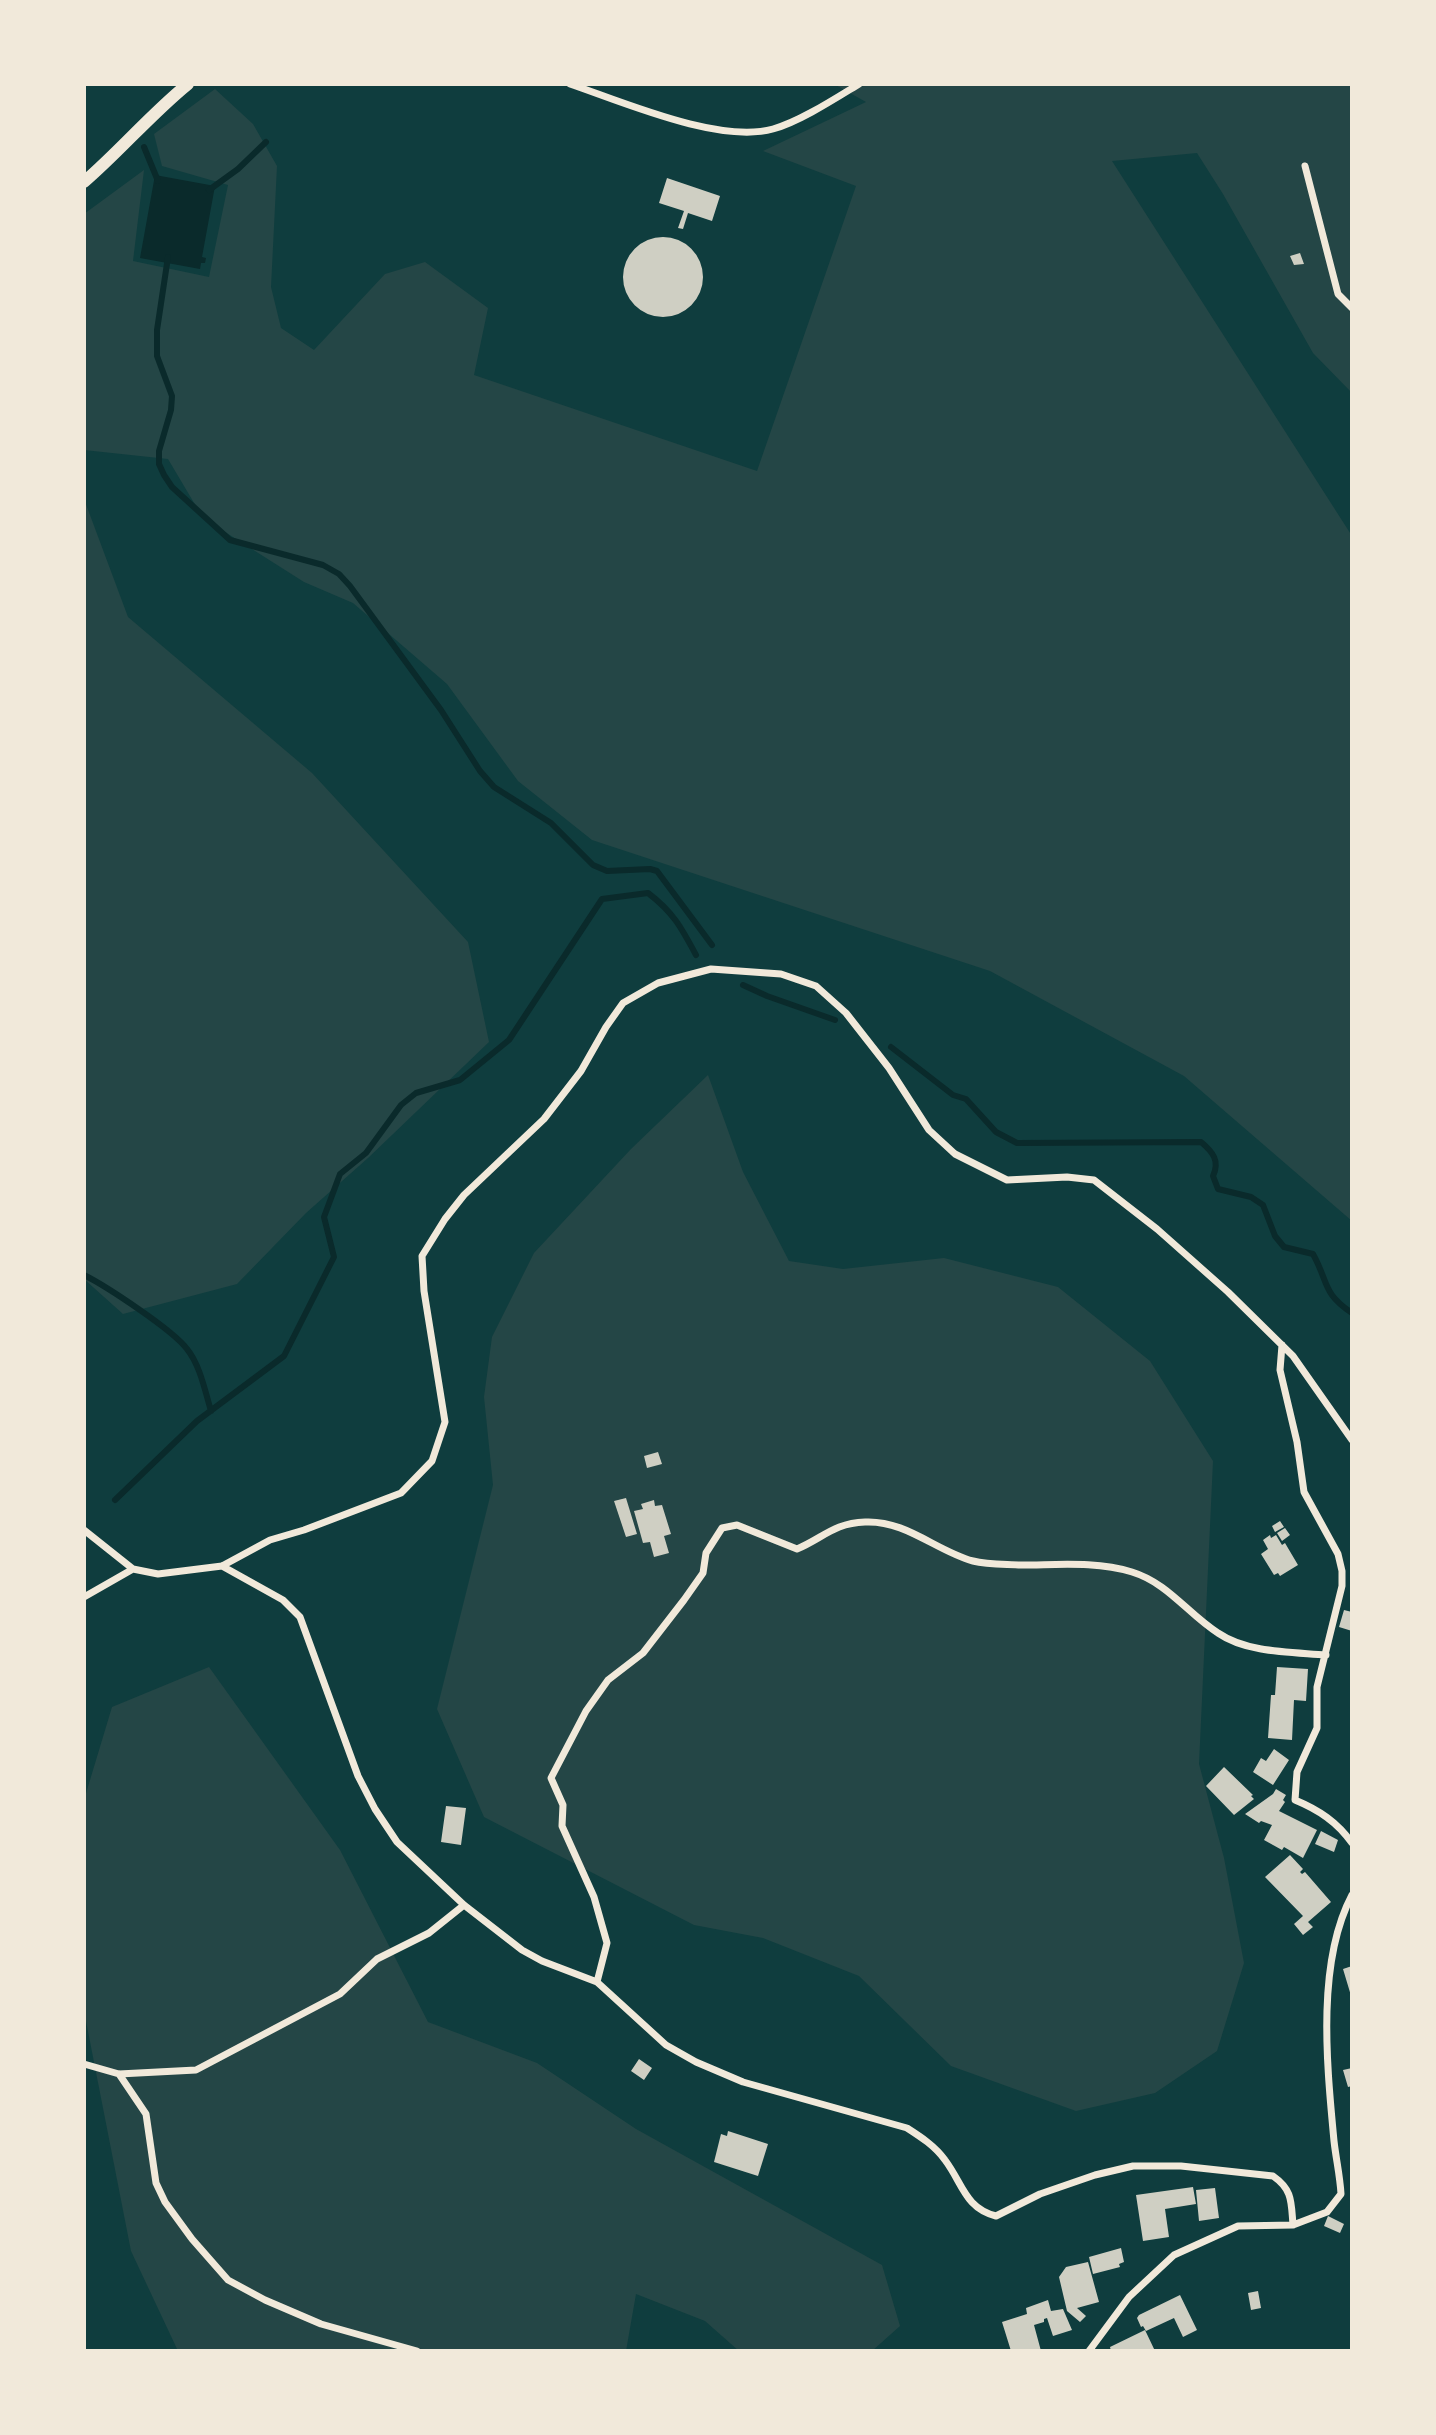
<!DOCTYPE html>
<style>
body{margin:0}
#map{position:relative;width:1436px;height:2435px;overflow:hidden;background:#0f3d3e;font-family:Lato,sans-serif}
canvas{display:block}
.frame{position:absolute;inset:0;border:86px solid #f1e9da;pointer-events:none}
</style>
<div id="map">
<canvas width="1436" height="2435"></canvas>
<div class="frame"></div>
</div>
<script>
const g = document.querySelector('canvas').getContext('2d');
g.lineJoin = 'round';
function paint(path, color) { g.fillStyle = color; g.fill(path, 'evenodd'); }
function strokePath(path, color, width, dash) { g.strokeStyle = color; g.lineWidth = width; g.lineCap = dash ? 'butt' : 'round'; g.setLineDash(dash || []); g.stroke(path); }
paint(new Path2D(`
 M834,84H1352V393L1313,353L1223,194L1197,153L1112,161L1352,536V1221L1184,1076L990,971L592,840L518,781L447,684L353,603L304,582L203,518L168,459L84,450V214L144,170L133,261L209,277L228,185L162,166L154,134L215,89L253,124L277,166L271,287L281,328L314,350L385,274L425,262L488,308L474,375L757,471L856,186L763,151L866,102Z
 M84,499L128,617L312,773L468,942L489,1042L368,1158L306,1213L237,1284L123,1314L84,1279Z
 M708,1075L743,1172L789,1261L843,1269L944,1258L1058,1287L1150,1361L1213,1461L1199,1764L1224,1858L1244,1963L1217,2051L1155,2093L1076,2111L951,2066L859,1976L763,1938L694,1925L484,1817L437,1709L493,1485L484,1397L492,1337L534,1253L631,1149Z
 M209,1667L340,1850L428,2022L537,2063L636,2129L882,2265L900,2326L872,2351H739L705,2321L636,2294L626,2351H178L131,2251L84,2011V1800L112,1707Z`), '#244646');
paint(new Path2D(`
 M155,175L215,186L202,257L206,258L205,263H201L200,269L140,258Z`), '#0a2a2b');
strokePath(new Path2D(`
 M144,147L158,181
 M209,190L238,169L266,142
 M168,257L157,330V356L172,396L171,410L159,451V464L164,475L172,487L230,540L323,565L339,574L350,586L441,710L480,771L494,787L551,823L593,865L607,871L650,869L657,871L712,945
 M743,985L767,996L835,1020
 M891,1047L953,1095L966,1099L996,1132L1017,1143L1201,1142C1213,1152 1220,1161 1213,1176L1218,1189L1251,1197L1263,1205L1275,1236L1284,1247L1313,1254C1329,1283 1322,1293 1352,1313
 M84,1275C106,1286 173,1330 187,1349C200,1365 205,1391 211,1411
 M115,1500L197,1421L284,1356L334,1257L324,1217L340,1174L366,1153L401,1105L416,1093L460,1080L509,1040L602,899L648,893C673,912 681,927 696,955`), '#0a2a2b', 6);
paint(new Path2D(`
 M667,178L720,196L712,221L688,213L683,229L678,228L684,211L659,203Z
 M623 277a40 40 0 1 1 80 0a40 40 0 1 1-80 0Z
 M1300,253L1304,264L1294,265L1290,256Z
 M658,1452L662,1464L647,1468L644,1456Z
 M626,1498L637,1534L626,1537L614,1501Z
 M654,1500L655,1506L662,1505L671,1534L664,1536L669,1553L654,1557L650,1542L643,1543L634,1511L643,1509L641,1504Z
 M1280,1521L1284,1527L1275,1532L1272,1526Z
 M1285,1528L1290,1535L1282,1541L1277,1533Z
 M1270,1535L1271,1538L1276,1535L1282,1545L1285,1543L1298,1565L1280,1576L1278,1573L1274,1575L1261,1554L1268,1549L1263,1540Z
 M1344,1610L1352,1612V1631L1339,1627Z
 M1277,1667L1308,1669L1306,1701L1294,1700L1292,1740L1268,1738L1271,1695H1275Z
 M1274,1749L1289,1760L1273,1785L1253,1772L1261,1758L1266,1761Z
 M1224,1767L1253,1795L1251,1796L1254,1799L1234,1815L1206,1786Z
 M1276,1789L1286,1795L1283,1800L1285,1802L1279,1811L1317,1830L1303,1858L1284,1847L1282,1850L1264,1840L1272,1825L1261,1821L1259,1823L1245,1814L1273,1794Z
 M446,1806L466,1808L461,1845L441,1842Z
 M1321,1831L1338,1840L1334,1852L1315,1844Z
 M1290,1855L1303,1869L1300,1872L1302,1874L1305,1872L1331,1902L1308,1922L1313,1927L1303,1935L1294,1924L1303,1916L1265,1877Z
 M1352,1966V1999L1343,1969Z
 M639,2059L652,2068L644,2080L631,2071Z
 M1352,2068V2086L1348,2087L1343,2070Z
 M728,2131L768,2144L758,2176L714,2162L721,2134L727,2136Z
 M1193,2187L1196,2204L1165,2209L1169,2237L1143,2241L1136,2195Z
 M1215,2188L1219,2218L1199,2221L1196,2190Z
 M1328,2216L1344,2224L1340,2233L1324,2226Z
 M1121,2248L1124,2262L1119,2264L1120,2267L1093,2274L1089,2257Z
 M1088,2262L1099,2302L1077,2308L1086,2316L1080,2322L1067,2311L1059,2277L1066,2267Z
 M1258,2291L1261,2308L1251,2310L1248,2293Z
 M1180,2295L1197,2330L1183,2337L1174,2318L1146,2331L1143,2326L1141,2327L1137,2318L1139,2315Z
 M1048,2300L1051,2311L1063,2309L1072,2330L1053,2336L1047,2318L1044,2319V2322L1034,2325L1041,2351H1011L1002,2322L1027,2314L1026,2308Z
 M1145,2330L1155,2351H1111L1110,2347Z`), '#cfcfc3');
strokePath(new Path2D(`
 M570,84C623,102 719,144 773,129C799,122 836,98 859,84
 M1305,166L1338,294L1352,308
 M1282,1345L1280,1370L1297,1442L1304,1492L1338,1554L1342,1571V1586L1317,1687V1728L1297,1772L1295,1800C1319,1810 1337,1822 1352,1843
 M84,1530L133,1569L158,1574L222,1566L270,1540L304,1530L401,1493L432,1461L445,1422L424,1291L422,1256L445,1219L464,1195L544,1119L581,1071L606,1027L623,1003L658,983L711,969L781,974L816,986L846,1013L889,1068L929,1130L955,1154L1007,1180L1067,1177L1094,1180L1157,1229L1228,1292L1293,1356L1352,1440
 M222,1566L283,1600L300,1617L358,1776L375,1809L397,1842L464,1905L522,1950L542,1961L597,1982L666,2045L696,2062L743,2082L907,2128C921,2137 935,2146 945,2160C963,2184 965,2208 996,2216L1040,2194L1095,2175L1133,2166H1181L1273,2176C1293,2190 1291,2202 1293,2225
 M84,1597L133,1569
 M597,1982L607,1943L594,1897L562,1826L563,1805L551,1778L586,1711L608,1680L643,1653L684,1600L703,1573L706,1553L722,1528L737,1525L797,1549C823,1538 834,1523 865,1522C906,1520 936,1551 973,1561C988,1565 1006,1564 1021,1565C1057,1565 1096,1561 1132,1572C1168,1583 1188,1614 1218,1633C1247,1653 1291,1652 1326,1655
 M84,2064L119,2074L196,2070L340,1994L377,1959L429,1933L464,1905
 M119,2074L146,2114L156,2183L165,2202L192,2239L228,2280L265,2300L321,2324L417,2351
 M1089,2351L1129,2297L1174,2255L1238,2226L1293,2225L1327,2212L1341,2194C1340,2176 1336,2159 1334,2141C1327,2066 1316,1963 1352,1895`), '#f1e9da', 7);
strokePath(new Path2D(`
 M84,182C120,151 151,114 188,84`), '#f1e9da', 12);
</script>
